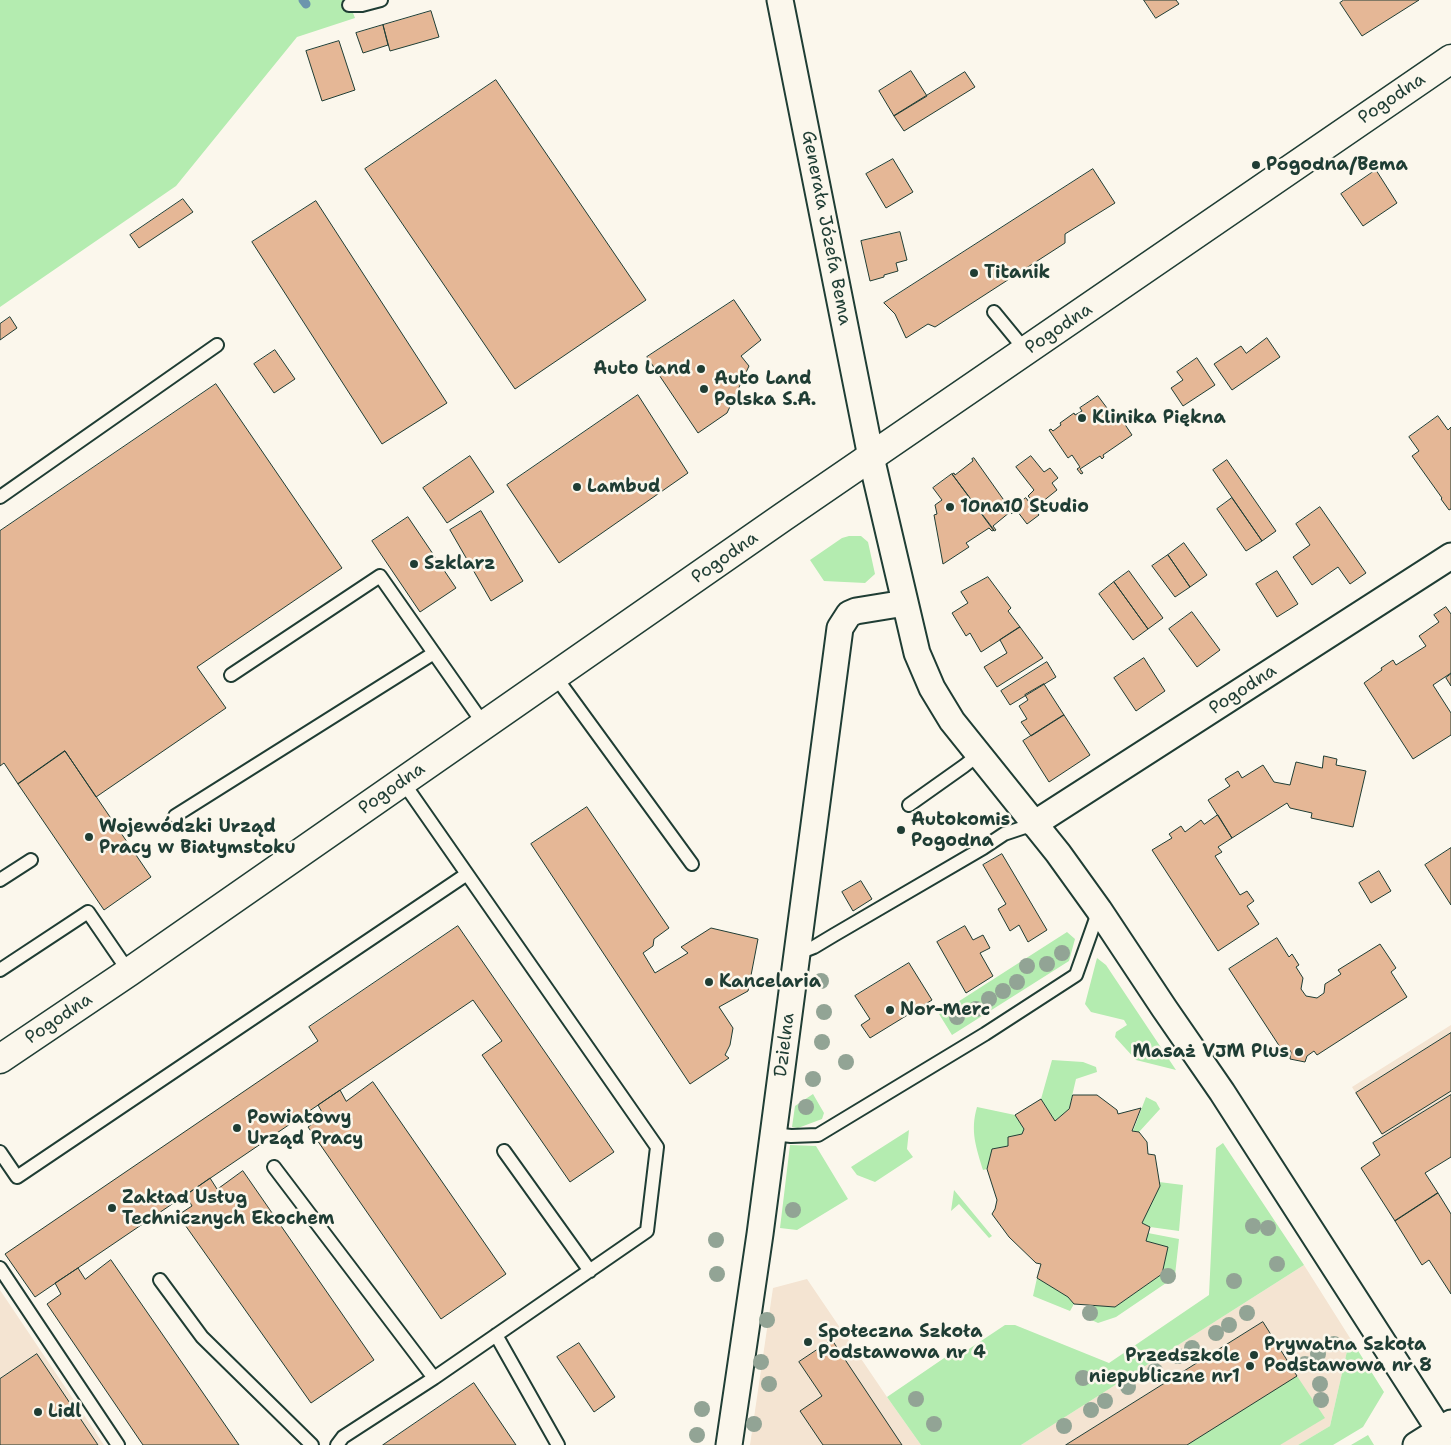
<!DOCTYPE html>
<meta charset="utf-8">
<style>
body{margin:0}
canvas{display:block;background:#fbf7ec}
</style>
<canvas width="1451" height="1445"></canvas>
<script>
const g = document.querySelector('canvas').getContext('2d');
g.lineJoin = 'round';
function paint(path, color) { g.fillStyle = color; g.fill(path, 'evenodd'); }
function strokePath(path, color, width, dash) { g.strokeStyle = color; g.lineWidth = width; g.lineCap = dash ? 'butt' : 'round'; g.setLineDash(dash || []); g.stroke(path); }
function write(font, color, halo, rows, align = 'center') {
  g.font = font + ' "Shantell Sans",sans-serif'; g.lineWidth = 5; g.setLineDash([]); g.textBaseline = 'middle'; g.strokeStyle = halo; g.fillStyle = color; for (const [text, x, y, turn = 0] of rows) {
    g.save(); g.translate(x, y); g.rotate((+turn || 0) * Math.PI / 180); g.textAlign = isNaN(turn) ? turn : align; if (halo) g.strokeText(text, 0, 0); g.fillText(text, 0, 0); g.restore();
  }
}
paint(new Path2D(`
 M1451,1025V1104L1387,1144L1352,1087Z
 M1304,1265L1350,1338L1330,1426L1298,1445H1021Z
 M807,1279L887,1397L921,1445H750L773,1288Z
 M0,1290L104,1445H0Z`), '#f4e4d2');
paint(new Path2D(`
 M0,0H348L355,18L297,37L176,186L0,307Z
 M849,536H861L868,542L875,574L865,583L824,581L810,560L842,538Z
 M1067,932L1075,939L1069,961L952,1035L939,1014Z
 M1097,958L1106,965L1176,1070L1136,1060L1115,1037L1116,1032L1127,1025L1124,1020L1091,1012L1085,1004Z
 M1052,1060L1083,1062L1096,1067L1097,1072L1076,1079L1069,1109L1055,1121L1041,1099Z
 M813,1094L824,1113L822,1119L798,1128L792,1127L795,1106Z
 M1146,1097L1156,1102L1160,1109L1139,1132L1133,1131Z
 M977,1107L1015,1115L1024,1129L1022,1134L1008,1137V1146L992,1149L987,1169L983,1170C976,1147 970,1131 977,1107Z
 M909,1130L907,1149L913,1157L875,1182L857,1175L851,1167Z
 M1223,1143L1304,1265L1021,1445H921L887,1397L953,1352L957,1357L1005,1325H1015L1109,1363L1209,1295L1216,1148Z
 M790,1145L816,1146L848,1199L797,1230L780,1228Z
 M1159,1182L1183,1185L1179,1231L1150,1227L1142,1223L1160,1186Z
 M954,1190L992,1236L989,1238L959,1204L951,1211Z
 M1148,1233L1179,1239L1175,1275L1172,1279L1116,1317L1098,1323L1083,1316L1084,1310L1090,1305L1115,1307L1162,1274L1168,1247L1146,1241Z
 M1037,1278L1068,1297L1074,1304L1070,1311L1033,1296Z
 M1350,1338L1384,1392L1363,1427L1333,1445H1298L1330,1426Z
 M1297,1376L1325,1418L1280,1445H1187Z
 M1368,1435L1374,1445H1351Z`), '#b4ecb0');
strokePath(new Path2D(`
 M303,0L306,4`), '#6c96ad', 9);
const building = new Path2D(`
 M1144,0H1176L1179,4L1156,18Z
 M1344,0H1419L1362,36L1340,3Z
 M431,11L439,37L390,51L383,25Z
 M383,25L388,45L363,53L356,33Z
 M339,41L355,90L322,101L306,51Z
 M911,71L927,96L894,116L879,91Z
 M965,72L975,87L904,131L894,116Z
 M496,80L646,300L515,389L365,169Z
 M893,159L913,192L886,208L866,174Z
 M1093,169L1115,203L1065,234V243L935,327L928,324L906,338L895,314L884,303Z
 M1376,170L1397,203L1363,226L1341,194Z
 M183,199L193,212L139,248L130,235Z
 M316,201L447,403L382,444L252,242Z
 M900,232L907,260L896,263L898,271L884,275V277L870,281L861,241Z
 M734,300L761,340L741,356L749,366L727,413L698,433L647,357Z
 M10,317L17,328L0,340V324Z
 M1267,338L1280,357L1232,390L1214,364L1241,346L1246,353Z
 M275,350L295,379L274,393L254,364Z
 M1197,358L1215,385L1183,406L1171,388L1183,380L1177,372Z
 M216,384L342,568L197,667L226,708L96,797L65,751L18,784L4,763L0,766V531Z
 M638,395L688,473L559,563L507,485Z
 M1098,396L1116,420L1120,417L1132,435L1103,455L1104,457L1102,459L1100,456L1080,469L1083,473L1081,474L1077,469L1080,467L1072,455L1068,458L1049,430L1051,429L1053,431L1061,425L1060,423L1074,413L1075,415L1082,411L1080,408Z
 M1438,416L1448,430L1451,427V509L1449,510L1441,499L1442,498L1412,456L1419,451L1409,437Z
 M470,456L494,492L447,523L423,488Z
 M1031,456L1044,472L1050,468L1058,478L1052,483L1057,490L1037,506L1028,496L1034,490L1016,467Z
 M974,458L1013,513L1012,514L1010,512L993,526L996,530L994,531L952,474L954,473L955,475L973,461L972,459Z
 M1227,460L1276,531L1262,541L1213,470Z
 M952,474L994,530L992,531L989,528L966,543L969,547L943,564L934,515L937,514L935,505L942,500L933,488Z
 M1026,498L1039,515L1027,524L1014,507Z
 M1232,498L1262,541L1246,551L1217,509Z
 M1320,507L1366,573L1350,584L1338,567L1312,585L1293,557L1310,545L1296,524Z
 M481,511L523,581L491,601L450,530Z
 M408,517L456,588L420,612L372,541Z
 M1184,543L1207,575L1190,587L1168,555Z
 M1168,555L1190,587L1175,597L1152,566Z
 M1129,571L1163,618L1148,629L1114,582Z
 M1277,571L1298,604L1277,617L1256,584Z
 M988,577L1011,608L1008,611L1020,627L981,652L970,633L966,636L952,613L968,603L961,592Z
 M1114,582L1148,629L1133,640L1099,594Z
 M1446,607L1451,614V673L1433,685L1451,713V735L1413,759L1364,683L1382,670L1381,668L1393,660L1396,665L1426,646L1419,636L1439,622L1434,615Z
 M1192,612L1220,650L1197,667L1169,629Z
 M1020,627L1043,658L997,687L984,667L1007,653L1000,640Z
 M1144,658L1165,691L1136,711L1114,678Z
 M1047,662L1056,677L1010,705L1001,691Z
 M1451,674V686L1446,678Z
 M1044,684L1064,715L1031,736L1021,722L1027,719L1019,706L1028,700L1025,695Z
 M1064,715L1090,755L1049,782L1023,741Z
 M65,751L151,877L104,910L18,784Z
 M1324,756L1337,759L1336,765L1366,771L1353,827L1311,818L1312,813L1290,808L1287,803L1232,838L1208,800L1230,786L1225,779L1238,771L1242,778L1263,765L1274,782L1290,785L1296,762L1322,768Z
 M587,807L669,928L654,939L653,946L643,953L655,973L688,953L681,947L711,928L758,939L748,991L719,1007L733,1028L730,1045L725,1055L729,1058L690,1084L531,844Z
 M1218,815L1232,838L1218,847L1222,852L1215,856L1240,895L1247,891L1254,901L1247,906L1259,924L1218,951L1152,850L1172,838L1169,834L1181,826L1185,832L1201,820L1204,824Z
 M1451,848V905L1425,865Z
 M1002,854L1047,930L1028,942L1019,925L1010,931L998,909L1006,904L983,865Z
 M1379,871L1391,891L1371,903L1359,883Z
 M861,881L872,899L853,911L842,892Z
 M458,926L614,1152L570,1182L482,1055L502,1041L473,1000L35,1297L5,1254L318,1041L309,1027Z
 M965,926L973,940L983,935L990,948L980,953L993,976L966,993L937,942Z
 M1277,938L1289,957L1292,954L1299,965L1296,967L1303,978L1301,989L1306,996L1317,998L1324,993L1325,984L1341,974L1338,970L1380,944L1396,968L1391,972L1407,997L1317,1055L1314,1051L1307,1056L1305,1062L1290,1059L1291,1052L1286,1045L1280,1047L1229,969Z
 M909,963L932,1000L870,1038L861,1025L870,1019L855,996Z
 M1451,1033V1091L1382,1134L1356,1093Z
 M373,1082L506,1274L441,1319L308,1127L324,1116L318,1105L340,1090L346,1101Z
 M1073,1095H1097L1117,1110L1118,1114L1141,1108L1132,1131L1139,1132L1147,1142L1148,1154L1155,1155L1160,1186L1142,1223L1150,1227L1146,1241L1168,1247L1162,1274L1115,1307L1074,1304L1068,1297L1037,1278L1041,1264L1036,1263L1009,1237L992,1214L995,1209L997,1200L987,1169L992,1149L1008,1146V1137L1022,1134L1024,1129L1015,1115L1041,1099L1055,1121L1069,1109Z
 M1451,1095V1157L1425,1173L1438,1193L1395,1221L1361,1168L1380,1155L1373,1143Z
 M243,1171L374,1360L311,1403L178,1215L192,1206L186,1195L210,1178L217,1189Z
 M1438,1193L1451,1214V1294L1429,1260L1422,1265L1395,1221Z
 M111,1260L239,1445H143L47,1304L61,1294L55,1283L78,1268L85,1279Z
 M1263,1322L1297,1376L1187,1445H1066Z
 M832,1340L902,1445H823L800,1411L822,1396L799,1362Z
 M579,1343L615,1397L594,1412L557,1357Z
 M37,1354L98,1445H0V1379Z
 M474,1383L516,1445H383Z`);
paint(building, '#e5b796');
strokePath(building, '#1f3d34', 1);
const service = new Path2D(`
 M349,5H362L381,0
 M994,312L1026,351
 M0,497L217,345
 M231,675L380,576L485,726
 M555,676L692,864
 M909,805L964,766L978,755
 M175,816L434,653
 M0,880L31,860
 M796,954L814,947L834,935L983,848L1004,834L1034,824
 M0,970L88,912L129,972
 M773,1134L791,1136L818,1135L985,1034L1076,975L1099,910
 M504,1151L590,1271
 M0,1152L17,1177L467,874
 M274,1167L434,1378
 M0,1268L118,1445
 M160,1280L202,1337L312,1445
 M496,1335L558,1445
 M337,1445L343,1437L434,1378L647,1231L657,1147L403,782`);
const minor = new Path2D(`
 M780,0L871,457L917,653L932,688L952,721L1058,853L1099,910L1164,1008L1222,1092L1449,1445
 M1034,824L1451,556
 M729,1445L760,1234L840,628L849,614L856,611L905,603
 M1416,1445L1451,1423`);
const tertiary = new Path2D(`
 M0,1059L129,972L783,517L1451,59`);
strokePath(service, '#1f3d34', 16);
strokePath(minor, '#1f3d34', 29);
strokePath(tertiary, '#1f3d34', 31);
strokePath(service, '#fbf7ec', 12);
strokePath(minor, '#fbf7ec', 25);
strokePath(tertiary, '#fbf7ec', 28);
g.fillStyle = '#92a495';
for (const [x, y] of [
 [1062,953],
 [1047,964],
 [1027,966],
 [821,981],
 [1017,982],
 [1003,991],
 [989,999],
 [976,1009],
 [824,1012],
 [957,1017],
 [822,1042],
 [846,1062],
 [813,1079],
 [806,1107],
 [793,1210],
 [1253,1226],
 [1268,1228],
 [716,1240],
 [1277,1264],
 [717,1274],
 [1168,1276],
 [1234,1281],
 [1090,1313],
 [1247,1313],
 [767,1320],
 [1229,1325],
 [1216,1333],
 [1334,1344],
 [1192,1348],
 [1318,1354],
 [1178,1356],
 [761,1362],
 [1305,1364],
 [1155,1371],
 [1083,1378],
 [769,1384],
 [1320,1384],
 [1128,1387],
 [916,1399],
 [1321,1400],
 [1105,1401],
 [702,1409],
 [1091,1410],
 [754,1424],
 [934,1424],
 [1064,1426],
 [697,1435]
]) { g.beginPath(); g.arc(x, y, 8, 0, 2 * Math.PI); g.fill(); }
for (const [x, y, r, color] of [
 [1256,165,5,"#1f3d34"],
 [974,273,5,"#1f3d34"],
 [701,369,5,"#1f3d34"],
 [704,389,5,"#1f3d34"],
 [1082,418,5,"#1f3d34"],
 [577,487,5,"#1f3d34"],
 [950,507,5,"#1f3d34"],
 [414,564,5,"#1f3d34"],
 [901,830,5,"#1f3d34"],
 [89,837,5,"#1f3d34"],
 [709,982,5,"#1f3d34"],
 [890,1010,5,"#1f3d34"],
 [1299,1052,5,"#1f3d34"],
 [237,1128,5,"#1f3d34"],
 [112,1208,5,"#1f3d34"],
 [808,1342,5,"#1f3d34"],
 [1254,1355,5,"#1f3d34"],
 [1250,1366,5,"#1f3d34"],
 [38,1412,5,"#1f3d34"]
]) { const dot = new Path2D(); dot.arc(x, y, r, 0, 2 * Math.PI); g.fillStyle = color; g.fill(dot); strokePath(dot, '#fbf7ec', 2); }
write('18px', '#1f3d34', '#fbf7ec', [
 ["Pogodna",1392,99,-34],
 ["Generała Józefa Bema",826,228,79],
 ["Pogodna",1059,329,-34],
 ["Pogodna",725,558,-35],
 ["Pogodna",1243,690,-33],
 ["Pogodna",392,789,-35],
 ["Pogodna",59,1019,-34],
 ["Dzielna",785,1045,-83]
]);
write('bold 18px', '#1f3d34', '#fbf7ec', [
 ["Pogodna/Bema",1266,165],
 ["Titanik",984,273],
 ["Auto Land",691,369,"right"],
 ["Auto Land",714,379],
 ["Polska S.A.",714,400],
 ["Klinika Piękna",1092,418],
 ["Lambud",587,487],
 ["10na10 Studio",960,507],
 ["Szklarz",424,564],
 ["Autokomis",911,820],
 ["Pogodna",911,841],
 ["Wojewódzki Urząd",99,827],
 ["Pracy w Białymstoku",99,848],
 ["Kancelaria",719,982],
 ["Nor-Merc",900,1010],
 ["Masaż VJM Plus",1289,1052,"right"],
 ["Powiatowy",247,1118],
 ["Urząd Pracy",247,1139],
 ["Zakład Usług",122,1198],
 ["Technicznych Ekochem",122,1219],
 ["Społeczna Szkoła",818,1332],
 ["Podstawowa nr 4",818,1353],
 ["Prywatna Szkoła",1264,1345],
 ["Podstawowa nr 8",1264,1366],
 ["Przedszkole",1240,1356,"right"],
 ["niepubliczne nr1",1240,1377,"right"],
 ["Lidl",48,1412]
], 'left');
</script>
